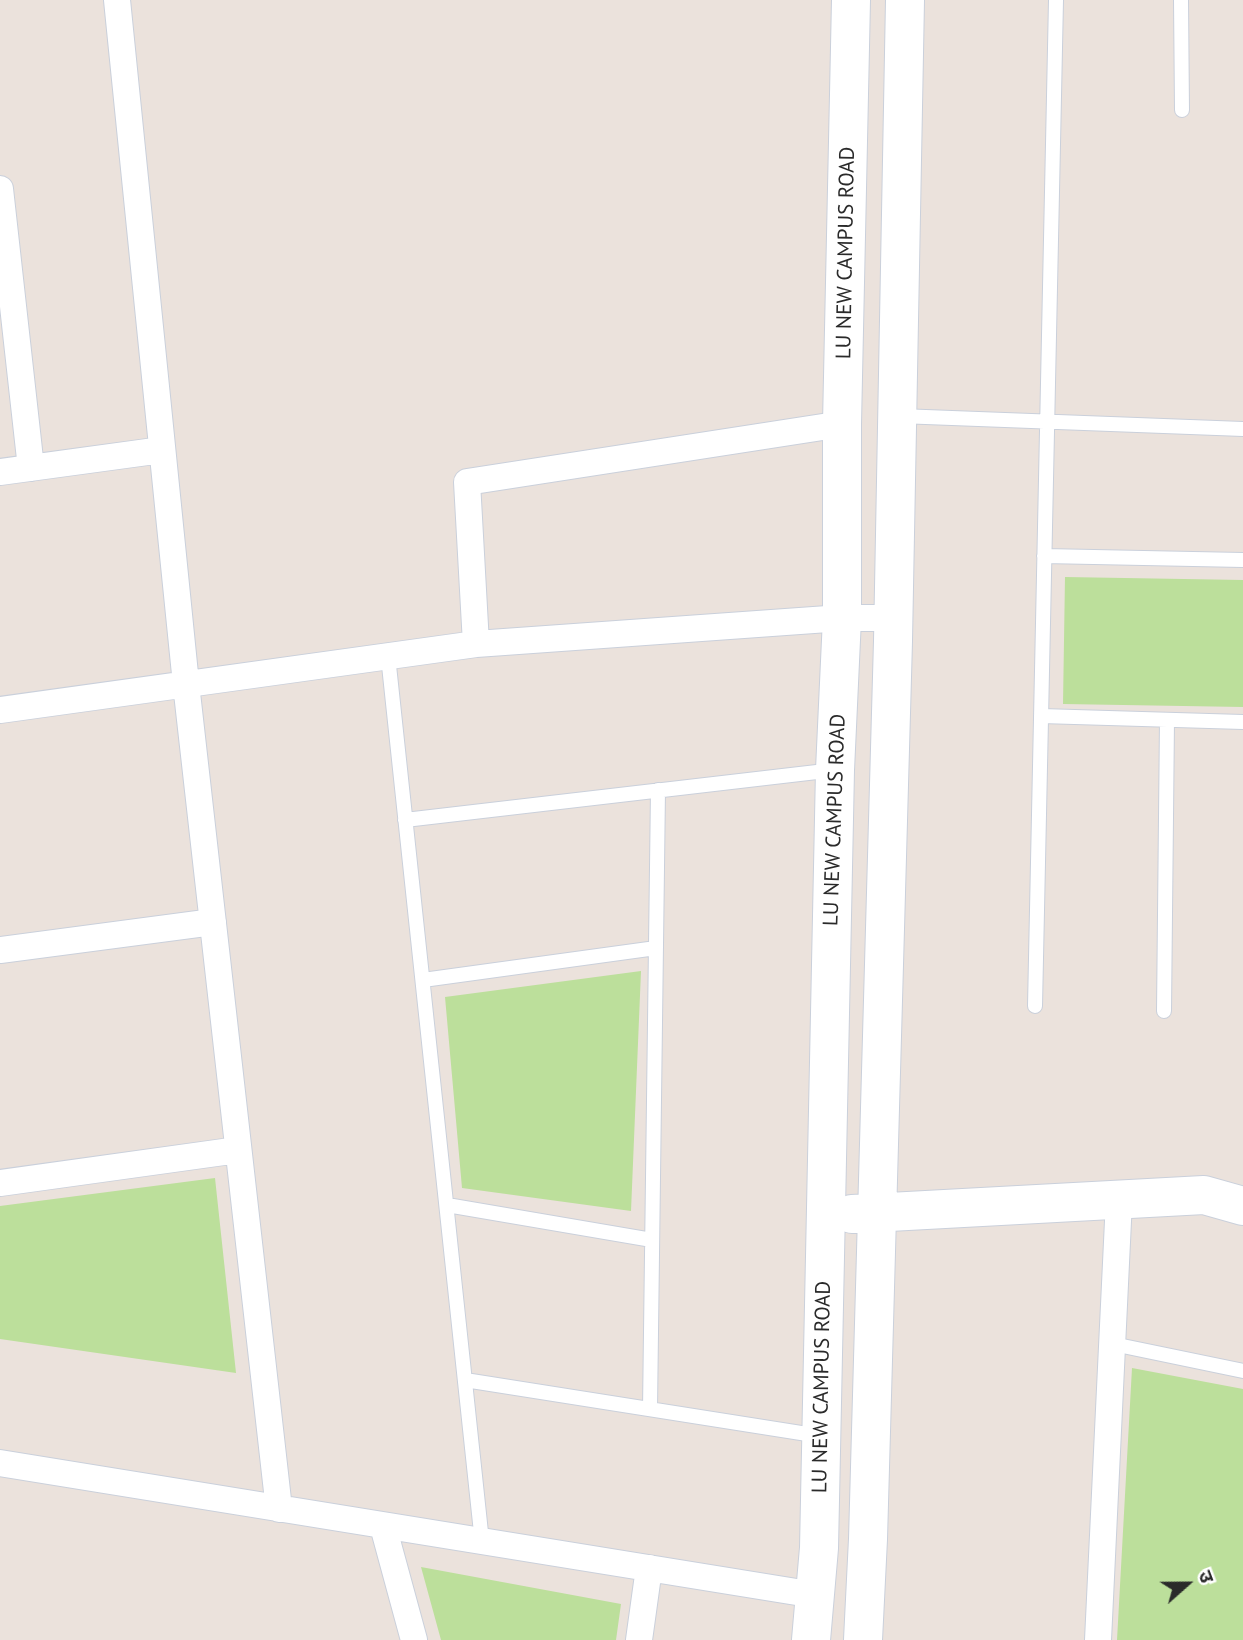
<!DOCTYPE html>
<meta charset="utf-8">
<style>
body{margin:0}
#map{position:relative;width:1243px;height:1640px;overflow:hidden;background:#ebe2dc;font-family:"PT Sans","Noto Sans Devanagari",sans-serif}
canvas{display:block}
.north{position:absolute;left:1152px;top:1549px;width:70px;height:70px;-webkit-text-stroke:5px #fff;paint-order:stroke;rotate:69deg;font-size:19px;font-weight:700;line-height:28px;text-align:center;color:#2a2a2a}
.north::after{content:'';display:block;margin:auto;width:24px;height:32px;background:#2a2a2a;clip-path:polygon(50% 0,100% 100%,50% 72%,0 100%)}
</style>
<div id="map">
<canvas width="1243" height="1640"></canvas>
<div class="north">उ</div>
</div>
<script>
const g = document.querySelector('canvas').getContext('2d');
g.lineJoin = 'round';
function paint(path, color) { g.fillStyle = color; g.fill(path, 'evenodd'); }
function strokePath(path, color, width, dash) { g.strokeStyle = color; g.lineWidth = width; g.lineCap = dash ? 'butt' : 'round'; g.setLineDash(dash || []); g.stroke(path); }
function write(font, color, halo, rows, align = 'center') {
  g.font = font + ' "PT Sans",sans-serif'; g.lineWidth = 7; g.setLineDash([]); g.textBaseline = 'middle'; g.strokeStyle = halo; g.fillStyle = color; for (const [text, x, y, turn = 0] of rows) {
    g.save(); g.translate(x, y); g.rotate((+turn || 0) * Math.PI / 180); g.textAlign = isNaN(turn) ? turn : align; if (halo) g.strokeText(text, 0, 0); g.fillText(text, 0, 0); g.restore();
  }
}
paint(new Path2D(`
 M1065,577L1243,580V707L1063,704Z
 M641,971L631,1211L462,1188L445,997Z
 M215,1178L236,1373L0,1339V1206Z
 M1132,1368L1243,1389V1640H1117Z
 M421,1567L621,1604L616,1640H441Z`), '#bcdf9b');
const lane = new Path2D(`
 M1181,0L1182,110
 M899,416L1243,429
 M1044,556L1243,560
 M388,656L482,1542
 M1041,716L1243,722
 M405,820L834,770
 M423,980L656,948
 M1035,1006L1056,0
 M1164,1011L1167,720
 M447,1205L652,1240
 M1113,1344L1243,1371
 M465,1380L820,1436
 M650,1409L658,790`);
const street = new Path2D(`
 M117,0L186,684L279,1509
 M0,189L31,468
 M0,472L162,450
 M476,644L467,482L842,424
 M0,710L476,644L842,618H893
 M0,950L213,922
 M0,1183L238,1150
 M0,1463L815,1595
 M383,1526L414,1640
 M639,1640L649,1568
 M1098,1640L1119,1200`);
const secondary = new Path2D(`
 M852,1214L1204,1195L1243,1206
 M811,1640L819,1548L835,770L842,618V424L851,0
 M863,1640L868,1539L893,641L905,0`);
strokePath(lane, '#cad0db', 16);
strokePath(street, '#cad0db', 28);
strokePath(secondary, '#cad0db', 40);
strokePath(lane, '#fff', 14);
strokePath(street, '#fff', 26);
strokePath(secondary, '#fff', 38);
write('21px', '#2a2a2a', '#fff', [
 ["LU NEW CAMPUS ROAD",846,253,-89],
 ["LU NEW CAMPUS ROAD",835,820,-88],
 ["LU NEW CAMPUS ROAD",822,1387,-89]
]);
</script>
